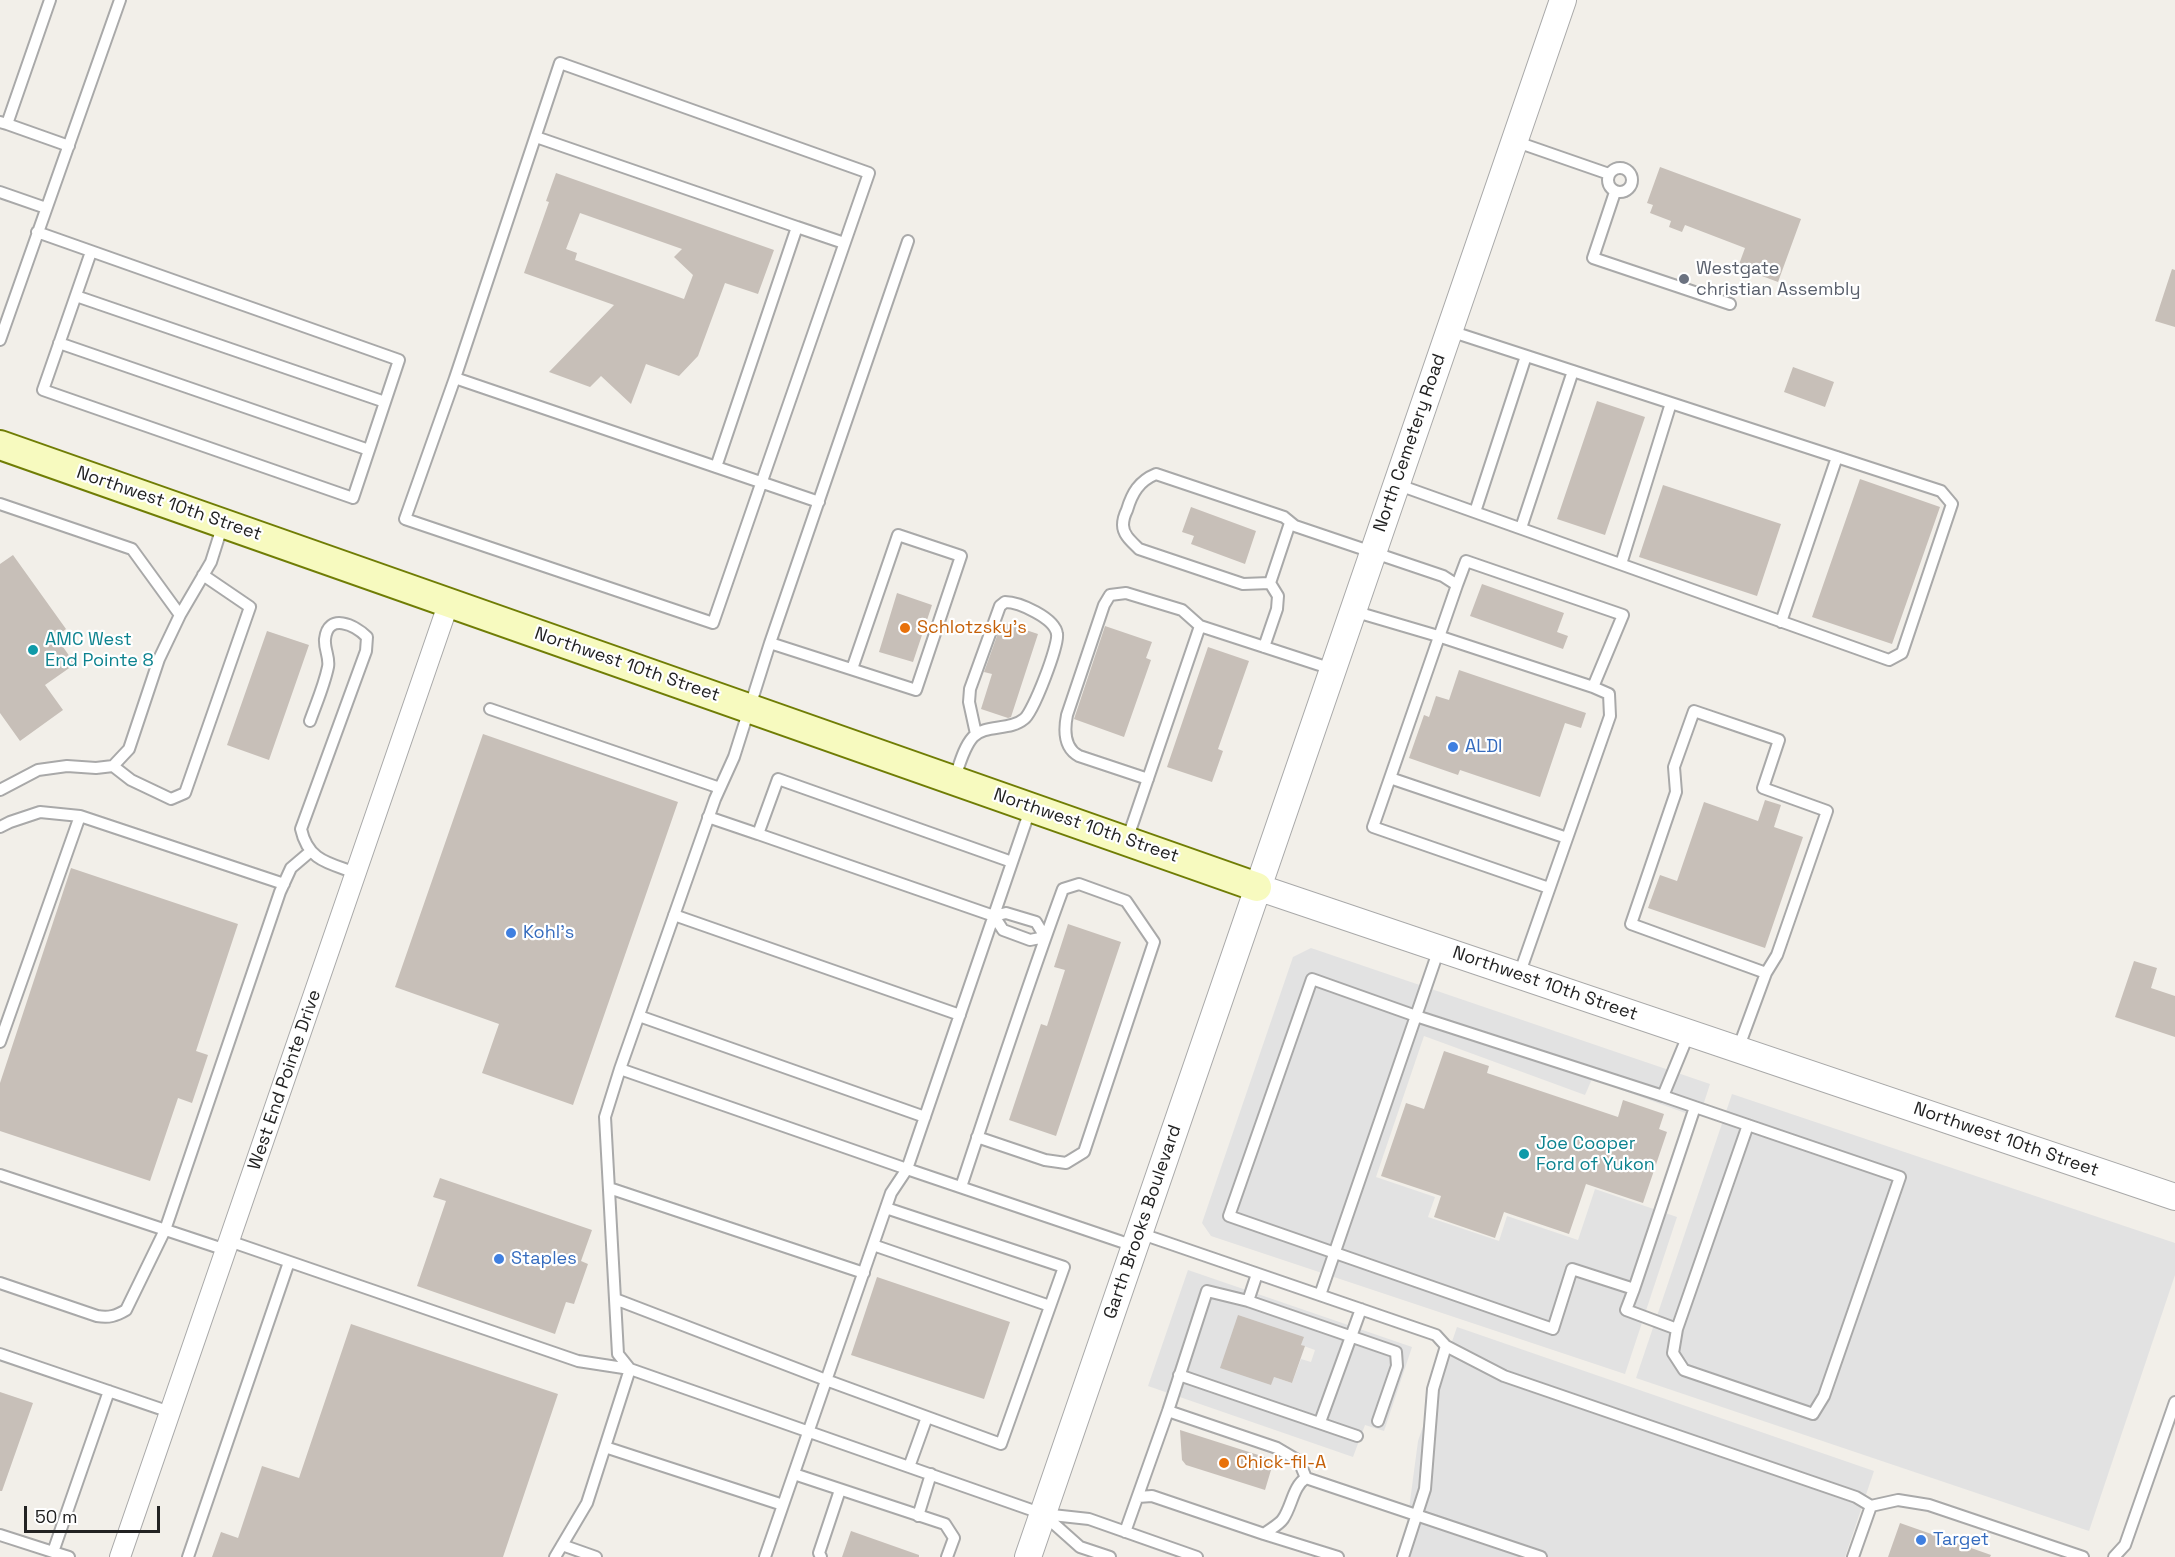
<!DOCTYPE html>
<style>
body{margin:0}
#map{position:relative;width:2175px;height:1557px;overflow:hidden;background:#f2efe9;font-family:"Space Grotesk",sans-serif}
canvas{display:block}
.scale{position:absolute;left:24px;top:1506px;width:136px;height:27px;box-sizing:border-box;border:3px solid #222;border-top:0;padding-left:8px;font-size:18px;line-height:21px;white-space:nowrap;color:#222;-webkit-text-stroke:4px #fff;paint-order:stroke}
</style>
<div id="map">
<canvas width="2175" height="1557"></canvas>
<div class="scale">50 m</div>
</div>
<script>
const g = document.querySelector('canvas').getContext('2d');
g.lineJoin = 'round';
function paint(path, color) { g.fillStyle = color; g.fill(path, 'evenodd'); }
function strokePath(path, color, width, dash) { g.strokeStyle = color; g.lineWidth = width; g.lineCap = dash ? 'butt' : 'round'; g.setLineDash(dash || []); g.stroke(path); }
function write(font, color, halo, rows, align = 'center') {
  g.font = font + ' "Space Grotesk",sans-serif'; g.lineWidth = 4.5; g.setLineDash([]); g.textBaseline = 'middle'; g.strokeStyle = halo; g.fillStyle = color; for (const [text, x, y, turn = 0] of rows) {
    g.save(); g.translate(x, y); g.rotate((+turn || 0) * Math.PI / 180); g.textAlign = isNaN(turn) ? turn : align; if (halo) g.strokeText(text, 0, 0); g.fillText(text, 0, 0); g.restore();
  }
}
paint(new Path2D(`
 M1311,948L1710,1084L1699,1118L1592,1079L1585,1095L1424,1036L1376,1177L1435,1197L1428,1217L1499,1241L1507,1216L1578,1240L1595,1189L1677,1217L1625,1374L1211,1236L1202,1223L1293,957Z
 M1732,1094L2175,1243V1275L2089,1531L1636,1378Z
 M1188,1270L1412,1347L1384,1431L1365,1425L1353,1457L1148,1386ZM1304,1337L1301,1345L1315,1350L1311,1362L1301,1359L1292,1383L1274,1377Z
 M1457,1327L1874,1471L1845,1557H1396L1407,1524L1418,1441Z`), '#e2e2e2');
paint(new Path2D(`
 M1660,167L1801,219L1778,282L1738,267L1745,248L1685,225L1682,232L1669,227L1671,221L1650,213L1653,205L1647,203Z
 M556,173L774,250L758,294L725,283L698,356L679,376L646,364L631,404L601,376L590,387L549,372L614,305L524,273L549,202L546,201ZM580,213L682,249L674,257L693,275L684,299L575,260L577,253L566,249Z
 M2172,269L2175,270V327L2155,321Z
 M1793,367L1834,382L1825,407L1784,392Z
 M1597,401L1645,417L1605,535L1557,519Z
 M1860,479L1940,507L1892,644L1812,617Z
 M1663,485L1781,524L1757,596L1639,557Z
 M1191,507L1256,531L1245,564L1191,544L1194,536L1182,532Z
 M13,555L66,629L56,637L75,664L45,685L63,710L20,741L0,713V564Z
 M1482,584L1564,613L1557,632L1568,636L1563,649L1470,616Z
 M897,593L932,605L913,662L879,652Z
 M1002,622L1038,634L1011,717L1008,718L981,709L992,674L984,672Z
 M1105,626L1152,642L1146,658L1151,660L1124,737L1074,719Z
 M267,631L309,645L269,760L227,745Z
 M1208,647L1249,661L1218,749L1223,751L1212,782L1167,767Z
 M1459,670L1586,713L1581,728L1565,723L1540,797L1460,770L1458,775L1409,758L1424,715L1429,717L1436,696L1449,700Z
 M483,734L678,802L573,1105L482,1073L499,1024L395,987Z
 M1765,800L1781,805L1774,827L1803,837L1765,948L1648,908L1660,875L1677,881L1704,802L1758,821Z
 M71,868L238,924L196,1051L208,1055L192,1103L178,1098L150,1181L0,1131V1083Z
 M1068,924L1121,942L1056,1136L1009,1120L1041,1024L1047,1026L1065,970L1054,967Z
 M2134,961L2157,968L2151,988L2175,996V1037L2115,1017Z
 M1444,1051L1489,1066L1487,1073L1618,1117L1623,1100L1664,1114L1659,1129L1667,1132L1643,1203L1586,1184L1569,1234L1504,1212L1495,1238L1434,1217L1441,1196L1381,1176L1406,1103L1424,1109Z
 M440,1178L592,1230L581,1261L588,1264L574,1304L566,1302L555,1334L417,1286L446,1201L433,1197Z
 M877,1277L1010,1322L984,1399L851,1355Z
 M1238,1315L1304,1337L1301,1345L1305,1346L1292,1383L1274,1377L1271,1385L1220,1368Z
 M351,1324L558,1394L503,1557H212L221,1532L238,1538L262,1466L299,1478Z
 M0,1392L33,1403L2,1491H0Z
 M1180,1430L1274,1460L1265,1490L1186,1465L1182,1460Z
 M1900,1523L1991,1555L1990,1557H1888Z
 M851,1531L919,1555V1557H842Z`), '#c7bfb8');
const service = new Path2D(`
 M0,122L7,124L50,0
 M7,124L69,146
 M536,137L797,227L716,467
 M1514,141L1609,174
 M1608 180a12 12 0 1 1 24 0a12 12 0 1 1-24 0Z
 M0,192L46,208
 M1615,192L1593,258L1730,304
 M797,227L844,243
 M37,232L399,360L353,498L43,390L91,252
 M76,296L385,402
 M0,340L120,0
 M59,343L369,450
 M455,378L405,519L713,623C765,473 816,323 869,173L560,63L455,378C576,419 697,461 819,502
 M1396,484L1889,660L1902,653L1952,504L1941,491L1450,331
 M0,504L132,549L180,615
 M1475,512L1526,356
 M1290,523L1270,583L1243,584L1139,549C1132,542 1123,535 1123,525C1123,520 1125,514 1127,510C1132,493 1139,481 1156,474L1284,517L1295,526L1443,576L1457,585L1466,561L1623,615L1593,687L1609,694L1610,716L1519,975
 M1521,528L1573,371
 M1621,564L1671,403
 M1353,611L1438,636L1593,687
 M1781,622L1837,457
 M770,643L908,241
 M1264,647L1277,609L1278,596L1270,583
 M490,709L720,788
 M310,721C316,704 324,686 328,667C330,658 324,649 325,639C328,612 355,625 367,637L366,651L301,829C308,861 329,863 356,873
 M113,766L131,780L171,799L185,793L250,607L203,575
 M1390,778L1457,585
 M1148,779L1079,756C1064,748 1064,730 1067,715L1104,605L1110,595L1126,593L1182,610L1200,626
 M954,780C959,767 963,748 973,737C985,724 1010,731 1024,719C1033,713 1059,645 1057,634C1055,618 1019,602 1005,602L1000,606L970,689L969,702L976,734
 M0,790L38,770L67,766L96,768L113,766L129,749L159,659L180,615L211,562L223,524
 M708,817L758,834L778,779L1012,862
 M0,827L10,822L40,812L80,816L284,884
 M758,834L994,916
 M1127,840L1200,626L1332,669
 M1549,888L1373,827L1390,778L1567,838
 M1006,913L1036,922L1045,937L1030,940L1003,930L994,916Z
 M674,915L960,1015
 M639,1016L925,1117
 M0,1042L80,816
 M1738,1049L1766,973L1777,955L1827,811L1763,788L1779,740L1694,711L1674,767L1676,792L1631,924L1766,973
 M620,1069L907,1169L1031,807
 M1663,1096L1695,1107L1634,1289L1572,1269L1553,1329L1229,1216L1312,979L1416,1016L1663,1096L1689,1033
 M0,1175L226,1250
 M961,1187C994,1087 1027,987 1063,889L1079,884L1126,901L1154,942L1084,1152L1066,1163L1045,1160L977,1137
 M609,1188L864,1273
 M1139,1233L1436,1335L1446,1346L1433,1389L1425,1489L1403,1557
 M229,1241L578,1361L630,1369
 M873,1245L1050,1306
 M0,1283L97,1316C109,1318 116,1316 126,1310L165,1230L280,892L291,868L311,851
 M1634,1289L1626,1310L1677,1329L1673,1353L1684,1370L1813,1414L1824,1396L1900,1177L1695,1107
 M1320,1295L1439,949
 M615,1299L826,1380L1001,1444L1064,1267L886,1208
 M1248,1301L1257,1274
 M1677,1329L1748,1125
 M1446,1346L1504,1376L1856,1497L1871,1506
 M0,1354L170,1412
 M630,1369L618,1354L605,1117L620,1069L715,799L734,757L770,643L916,690L961,556L898,535L852,669
 M1179,1375L1357,1436
 M1168,1411L1277,1448L1299,1461L1306,1478
 M1320,1422L1361,1309
 M605,1447L783,1505
 M909,1467L927,1417
 M794,1474L945,1524L954,1538L947,1557
 M1306,1478L1541,1557
 M1138,1497L1152,1496L1264,1534C1270,1529 1279,1525 1283,1519C1292,1506 1293,1486 1306,1478
 M1043,1514L1080,1547L1110,1557
 M918,1516L931,1474
 M1125,1532L1168,1411L1207,1291L1248,1301L1396,1352L1397,1366L1378,1421
 M1264,1534L1338,1557
 M0,1535L53,1552L109,1391
 M562,1545L596,1557
 M53,1552L69,1557
 M188,1557L289,1262
 M555,1557L587,1503L630,1369L1043,1514L1089,1519L1197,1557
 M765,1557L891,1193L907,1169L1134,1246
 M821,1557L819,1553L840,1490
 M1853,1557L1871,1506L1898,1500L1929,1505L2083,1557
 M2114,1557L2125,1545L2175,1402`);
const minor = new Path2D(`
 M120,1557L449,602`);
const tertiary = new Path2D(`
 M1257,887L2175,1197
 M1028,1557L1563,0`);
const secondary = new Path2D(`
 M0,445L1257,887`);
strokePath(service, '#a9a9a9', 14);
strokePath(minor, '#a9a9a9', 22);
strokePath(tertiary, '#a9a9a9', 28);
strokePath(secondary, '#707d05', 32);
strokePath(service, '#fff', 10);
strokePath(minor, '#fff', 20);
strokePath(tertiary, '#fff', 26);
strokePath(secondary, '#f7fabf', 28);
for (const [x, y, r, color] of [
 [1684,279,6,"#6b7280"],
 [905,628,6,"#e8710a"],
 [33,650,6,"#0f9aa8"],
 [1453,747,6,"#3f7fe0"],
 [511,933,6,"#3f7fe0"],
 [1524,1154,6,"#0f9aa8"],
 [499,1259,6,"#3f7fe0"],
 [1224,1463,6,"#e8710a"],
 [1921,1540,6,"#3f7fe0"]
]) { const dot = new Path2D(); dot.arc(x, y, r, 0, 2 * Math.PI); g.fillStyle = color; g.fill(dot); strokePath(dot, '#fff', 2); }
write('18px', '#5b616d', '#fff', [
 ["Westgate",1696,269],
 ["christian Assembly",1696,290]
], 'left');
write('18px', '#222', '#fff', [
 ["North Cemetery Road",1410,443,-71],
 ["Northwest 10th Street",169,504,19],
 ["Northwest 10th Street",627,665,19],
 ["Northwest 10th Street",1086,826,19],
 ["Northwest 10th Street",1545,984,19],
 ["West End Pointe Drive",285,1080,-71],
 ["Northwest 10th Street",2006,1140,19],
 ["Garth Brooks Boulevard",1143,1222,-71]
]);
write('18px', '#c56008', '#fff', [
 ["Schlotzsky's",917,628],
 ["Chick-fil-A",1236,1463]
], 'left');
write('18px', '#0d838f', '#fff', [
 ["AMC West",45,640],
 ["End Pointe 8",45,661],
 ["Joe Cooper",1536,1144],
 ["Ford of Yukon",1536,1165]
], 'left');
write('18px', '#366cbe', '#fff', [
 ["ALDI",1465,747],
 ["Kohl's",523,933],
 ["Staples",511,1259],
 ["Target",1933,1540]
], 'left');
</script>
